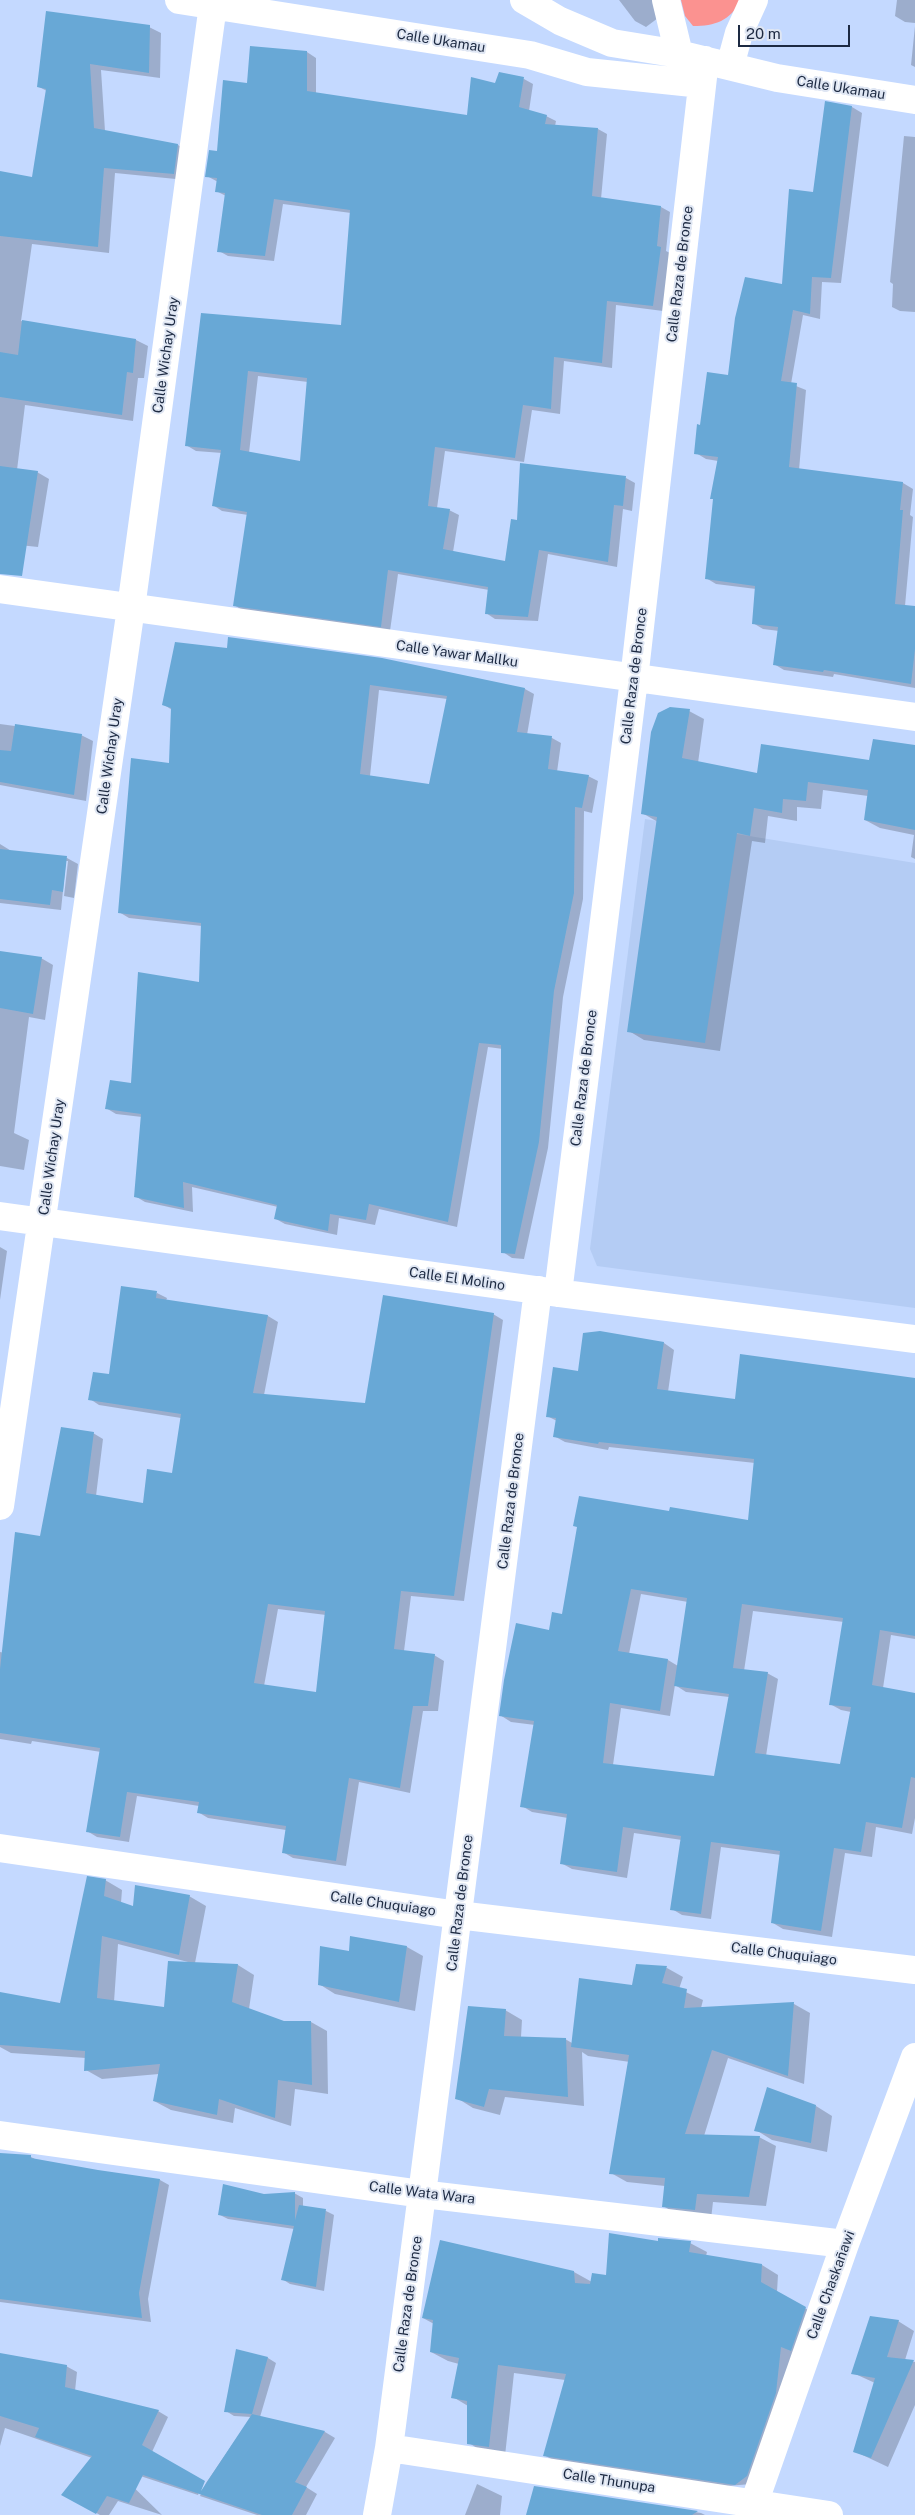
<!DOCTYPE html>
<meta charset="utf-8">
<style>
body{margin:0}
#map{position:relative;width:915px;height:2515px;overflow:hidden;background:#c4d9ff;font-family:"Public Sans",sans-serif}
canvas{display:block}
.scale{position:absolute;left:738px;top:25px;width:112px;height:22px;box-sizing:border-box;border:2px solid #1d2a42;border-top:0;padding-left:6px;font-size:15px;line-height:18px;white-space:nowrap;color:#1d2a42;-webkit-text-stroke:4px #dfe6f3;paint-order:stroke}
</style>
<div id="map">
<canvas width="915" height="2515"></canvas>
<div class="scale">20 m</div>
</div>
<script>
const g = document.querySelector('canvas').getContext('2d');
g.lineJoin = 'round';
function paint(path, color) { g.fillStyle = color; g.fill(path, 'evenodd'); }
function strokePath(path, color, width, dash) { g.strokeStyle = color; g.lineWidth = width; g.lineCap = dash ? 'butt' : 'round'; g.setLineDash(dash || []); g.stroke(path); }
function write(font, color, halo, rows, align = 'center') {
  g.font = font + ' "Public Sans",sans-serif'; g.lineWidth = 4; g.setLineDash([]); g.textBaseline = 'middle'; g.strokeStyle = halo; g.fillStyle = color; for (const [text, x, y, turn = 0] of rows) {
    g.save(); g.translate(x, y); g.rotate((+turn || 0) * Math.PI / 180); g.textAlign = isNaN(turn) ? turn : align; if (halo) g.strokeText(text, 0, 0); g.fillText(text, 0, 0); g.restore();
  }
}
paint(new Path2D(`
 M645,819L915,863V1308L597,1266L590,1249Z`), '#b4ccf4');
paint(new Path2D(`
 M681,0H741C730,21 715,26 693,26L685,16Z`), '#fb9290');
paint(new Path2D(`
 M619,0H654L662,15L646,27L635,21Z
 M897,0H915V23L905,22L895,16Z
 M915,26V67L911,65Z
 M149,27L161,33L160,78L101,70L105,131L178,145L189,152L186,180L115,173L109,253L32,244L21,321L136,340L148,346L144,378H138L133,421L25,405L17,470L37,472L49,479L38,547L0,543V173L33,178L47,91L39,87Z
 M307,52L316,58V94L468,116L496,85L524,79L533,84L529,111L546,116L556,121L555,126L598,129L607,134L601,199L661,207L670,212L666,251L670,253L663,311L616,305L612,368L564,361L560,414L532,410L524,462L445,451L437,508L449,510L459,515L453,552L506,562L518,521L626,478L635,483L632,511L623,509L617,567L548,554L538,621L495,619L486,613L489,590L398,574L390,631L244,611L234,605L248,515L222,511L213,505L222,453L196,451L186,445L202,314L342,326L351,213L283,204L274,261L228,256L219,251L226,196L216,191L218,182L207,176L248,84ZM258,376L308,382L301,463L249,453Z
 M826,103L852,107L862,113L841,283L822,282L820,319L803,315L791,384L806,390L799,470L903,483L913,489L910,515L913,517L905,606L915,607V688L834,674L833,677L784,670L774,664L779,631L763,629L753,623L756,589L716,584L706,578L718,461L706,459L696,453L701,426L783,286L814,194Z
 M904,136L915,137V312L900,311L892,307L893,284L890,282Z
 M228,649L382,660L525,689L534,694L527,735L552,738L561,743L557,772L588,776L598,781L592,813L584,811L583,899L563,997L548,1148L524,1259L512,1258L503,1252V1049L488,1047L457,1227L379,1209L375,1225L339,1218L337,1235L285,1224L276,1219L278,1207L192,1187L193,1212L145,1202L135,1196L142,1117L116,1114L106,1108L132,1084L200,983L202,926L129,918L119,912L171,764L172,710L163,704ZM379,690L447,699L430,785L370,776Z
 M689,711L704,719L698,763L758,774L870,762L915,751V859L911,857L914,835L880,828L865,820L868,796L823,790L821,809L797,807V821L768,816L765,843L752,841L720,1051L644,1040L629,1031L658,822L642,813Z
 M0,724L81,735L93,741L86,801L0,785Z
 M0,844L13,852L67,858L78,864L74,898L64,896L68,861H66L61,910L0,903Z
 M0,952L41,958L53,965L45,1020L29,1017L14,1133L29,1140L24,1170L0,1166Z
 M0,1247L7,1251L0,1300Z
 M157,1293L167,1298L166,1301L268,1316L278,1322L264,1395L366,1404L493,1314L503,1320L464,1601L411,1596L404,1651L434,1655L444,1661L438,1711H423L410,1793L359,1782L346,1866L293,1858L283,1852L286,1830L208,1818L198,1812L199,1806L137,1796L129,1842L97,1837L87,1831L101,1752L32,1741L31,1744L0,1739V1652L5,1653L41,1538L93,1433L103,1439L96,1496L144,1505L173,1474L181,1418L99,1405L90,1399L110,1376ZM278,1609L326,1615L317,1694L264,1686Z
 M664,1343L674,1350L668,1392L737,1401L915,1379V1639L891,1635L883,1688L915,1694V1818L912,1834L876,1827L872,1857L845,1853L832,1937L783,1929L773,1923L781,1855L721,1847L711,1919L682,1915L672,1909L682,1840L634,1833L627,1878L572,1869L561,1863L568,1818L532,1812L522,1806L535,1725L511,1722L500,1715L550,1631L563,1616L670,1512L749,1521L755,1463L609,1447L608,1450L565,1442L554,1436L557,1421L547,1416L579,1372ZM641,1594L688,1602L678,1666L668,1660L629,1654ZM753,1611L844,1622L830,1704L841,1710L851,1712L842,1765L766,1756L778,1679L767,1673L744,1671ZM675,1685L686,1692L729,1697L715,1777L613,1765L621,1708L670,1716Z
 M105,1880L122,1890L121,1903L134,1908L189,1896L206,1906L195,1963L238,1965L254,1975L249,2009L284,2022H311L327,2031L328,2094L295,2089L291,2126L235,2108L233,2123L171,2110L154,2101L159,2074L102,2079L86,2070V2058L11,2053L0,2047V1993L61,2004ZM118,1944L188,1962L165,2009L114,2002Z
 M407,1947L423,1956L415,2011L335,1994L319,1984L350,1952Z
 M637,1965L667,1968L683,1977L679,1989L703,2000L701,2008L794,2004L810,2013L804,2084L728,2058L704,2136L759,2137L776,2146L766,2206L713,2202L711,2219L679,2215L663,2206L665,2186L627,2182L611,2173L630,2062L588,2056L582,2052L584,2106L505,2097L500,2115L473,2108L457,2098L505,2010L522,2020L521,2037L565,2039L572,2043L633,1987Z
 M816,2106L832,2116L827,2152L772,2140L756,2130Z
 M0,2154L31,2157L37,2160L97,2171L160,2180L169,2185L148,2299L151,2322L0,2302Z
 M294,2193L303,2198V2207L326,2211L334,2215L324,2291L290,2284L282,2279L294,2229L228,2219L220,2215L264,2196Z
 M659,2243H690L707,2252L706,2256L762,2265L778,2275L777,2292L822,2318L764,2483L727,2486L560,2464L544,2455L565,2380L514,2373L505,2456L485,2453L469,2443L468,2406L453,2397L459,2364L448,2361L431,2352L434,2324L423,2318L574,2272L592,2282L607,2276Z
 M898,2321L914,2331L905,2360L915,2362V2405L888,2467L854,2451L875,2383L853,2373Z
 M237,2350L268,2358L276,2363L260,2417L325,2432L335,2438L306,2487L317,2494L306,2515H257L200,2496L206,2483L251,2417L234,2416L226,2411Z
 M0,2365L66,2366L77,2372L75,2391L158,2411L168,2417L152,2452L204,2481L198,2495L113,2467L162,2515L118,2501L109,2515H100L63,2494L92,2458L5,2428L0,2446Z
 M477,2484L502,2496L500,2515H465Z
 M535,2487L701,2513L705,2515H527Z`), '#0003');
paint(new Path2D(`
 M46,11L150,25L149,73L90,64L94,128L178,144L174,174L104,168L98,247L0,236V171L32,177L46,89L37,87Z
 M250,46L307,51V91L467,115L471,77L495,83L499,72L524,77L519,107L547,115L545,124L598,128L592,196L661,206L657,246L661,247L653,306L607,301L602,363L554,357L551,409L523,405L515,458L435,447L428,506L450,509L443,549L505,561L511,519L517,520L520,463L626,476L623,506L614,505L608,562L539,550L528,617L485,614L488,587L388,570L381,627L233,606L247,512L212,506L221,450L185,446L201,313L341,325L350,210L274,199L265,256L217,252L225,193L215,192L217,178L205,177L209,150L217,151L223,80L247,83ZM248,371L307,378L300,461L240,450Z
 M825,101L852,106L831,278L812,277L810,314L793,310L781,381L797,383L789,467L903,482L900,510H903L895,604L915,606V649L911,684L824,670L823,672L773,665L778,627L752,624L755,586L705,579L713,499H710L718,457L694,454L697,424L700,425L707,372L728,375L735,318L745,277L782,284L789,189L813,192Z
 M22,320L136,339L133,373L127,372L122,415L0,397V352L18,355Z
 M0,466L38,471L22,576L0,574Z
 M228,637L382,658L525,688L517,732L552,736L548,769L589,775L582,808L575,807L574,893L554,991L539,1142L515,1254L501,1253V1045L479,1043L448,1222L369,1204L366,1220L330,1214L328,1231L274,1219L277,1205L183,1182L184,1208L134,1197L141,1114L105,1109L110,1080L131,1083L138,972L199,982L201,923L118,913L131,758L169,763L171,708L162,705L175,642L227,648ZM370,685L447,696L429,784L360,774Z
 M670,707L690,709L682,758L757,773L761,744L869,760L873,739L915,745V830L864,820L868,790L808,782L806,801L783,799L782,813L754,808L750,836L737,833L705,1043L627,1032L657,817L641,814L651,732L658,713Z
 M15,724L82,734L74,795L0,782V750L11,751Z
 M0,849L67,856L63,892L52,890L50,905L0,899Z
 M0,951L42,957L33,1014L0,1008Z
 M121,1286L157,1291L156,1298L268,1315L253,1393L365,1403L383,1295L494,1313L454,1596L401,1591L394,1649L435,1654L428,1706H413L400,1788L349,1778L336,1861L282,1853L286,1826L197,1813L199,1802L127,1792L120,1837L86,1832L100,1748L0,1733V1669L15,1532L40,1536L61,1427L94,1432L86,1493L143,1503L147,1469L172,1473L181,1414L88,1400L93,1372L109,1374ZM268,1604L325,1611L316,1692L254,1683Z
 M600,1331L664,1342L657,1389L735,1399L740,1354L915,1378V1636L880,1630L872,1685L915,1693V1778L911,1777L902,1828L866,1822L861,1852L834,1848L821,1931L771,1923L780,1851L711,1842L701,1914L670,1910L681,1836L623,1827L617,1872L560,1864L567,1814L520,1807L534,1721L499,1716L504,1680L516,1623L549,1630L552,1612L562,1614L577,1527L573,1526L579,1496L669,1511L670,1507L748,1520L754,1459L599,1442L598,1444L553,1437L556,1418L546,1417L553,1367L578,1371L583,1333ZM631,1589L687,1598L674,1686L729,1694L714,1776L603,1763L610,1703L660,1711L668,1659L618,1651ZM742,1604L843,1618L829,1705L851,1707L840,1764L755,1753L768,1672L733,1668L732,1675Z
 M87,1876L106,1879L104,1896L133,1906L135,1885L190,1895L179,1955L102,1936L97,1998L164,2007L168,1961L238,1964L232,2002L284,2021H311L312,2085L278,2080L275,2118L219,2099L217,2115L153,2101L160,2064L84,2071L85,2051L0,2045V1992L60,2003Z
 M350,1936L407,1946L399,2002L318,1985L320,1946L349,1951Z
 M636,1964L667,1966L662,1983L687,1989L684,2008L794,2002L788,2076L712,2050L685,2134L760,2136L749,2197L697,2194L695,2210L662,2207L665,2178L609,2174L629,2055L571,2047L579,1978L632,1985Z
 M468,2006L506,2009L504,2036L566,2038L568,2097L489,2089L484,2107L455,2099Z
 M767,2087L816,2105L811,2143L754,2131Z
 M0,2153L31,2155V2158L98,2170L160,2179L139,2293L142,2318L0,2299Z
 M223,2184L264,2194L295,2192V2220L299,2205L326,2209L316,2287L281,2280L294,2226L218,2215Z
 M609,2233L658,2241V2238L691,2241L689,2252L762,2264L761,2282L806,2307L791,2351L781,2347L776,2393L747,2476L735,2485L543,2456L566,2374L498,2365L489,2447L467,2444V2401L451,2398L459,2358L430,2352L433,2320L422,2318L440,2240L574,2271L575,2283L590,2284L592,2273L606,2275Z
 M870,2316L899,2320L887,2357L914,2360L871,2458L853,2452L875,2378L851,2374Z
 M236,2349L268,2357L252,2414L224,2412Z
 M0,2353L67,2365L65,2387L159,2410L142,2445L205,2481L201,2491L252,2414L325,2431L295,2482L307,2487L292,2515H262L143,2475L129,2503L107,2496L96,2514L61,2495L92,2456L35,2437L39,2428L0,2416Z
 M534,2486L698,2511L692,2515H526Z`), '#68a8d6');
strokePath(new Path2D(`
 M179,0L530,55L587,72L702,84
 M524,0L560,21L612,43L679,54L777,78L915,100
 M666,0L679,54
 M730,66L739,33L754,0
 M0,589L915,717
 M0,1216L558,1293L915,1339
 M558,1293L634,679L705,60
 M0,1506L131,608L213,5
 M0,1848L458,1915L915,1970
 M0,2135L422,2194L845,2244
 M389,2448L829,2515
 M377,2515L389,2448L422,2194L538,1290
 M750,2515L845,2244L915,2057`), '#fff', 28);
write('14px', '#1d2a42', '#dfe6f3', [
 ["Calle Ukamau",441,41,9],
 ["Calle Ukamau",841,88,9],
 ["Calle Raza de Bronce",680,274,-83],
 ["Calle Wichay Uray",166,355,-82],
 ["Calle Yawar Mallku",457,654,8],
 ["Calle Raza de Bronce",634,676,-83],
 ["Calle Wichay Uray",110,756,-82],
 ["Calle Raza de Bronce",584,1078,-83],
 ["Calle Wichay Uray",52,1157,-82],
 ["Calle El Molino",457,1279,8],
 ["Calle Raza de Bronce",511,1501,-83],
 ["Calle Raza de Bronce",460,1903,-83],
 ["Calle Chuquiago",383,1904,8],
 ["Calle Chuquiago",784,1954,7],
 ["Calle Wata Wara",422,2193,7],
 ["Calle Chaskañawi",831,2285,-70],
 ["Calle Raza de Bronce",408,2304,-82],
 ["Calle Thunupa",609,2481,9]
]);
</script>
